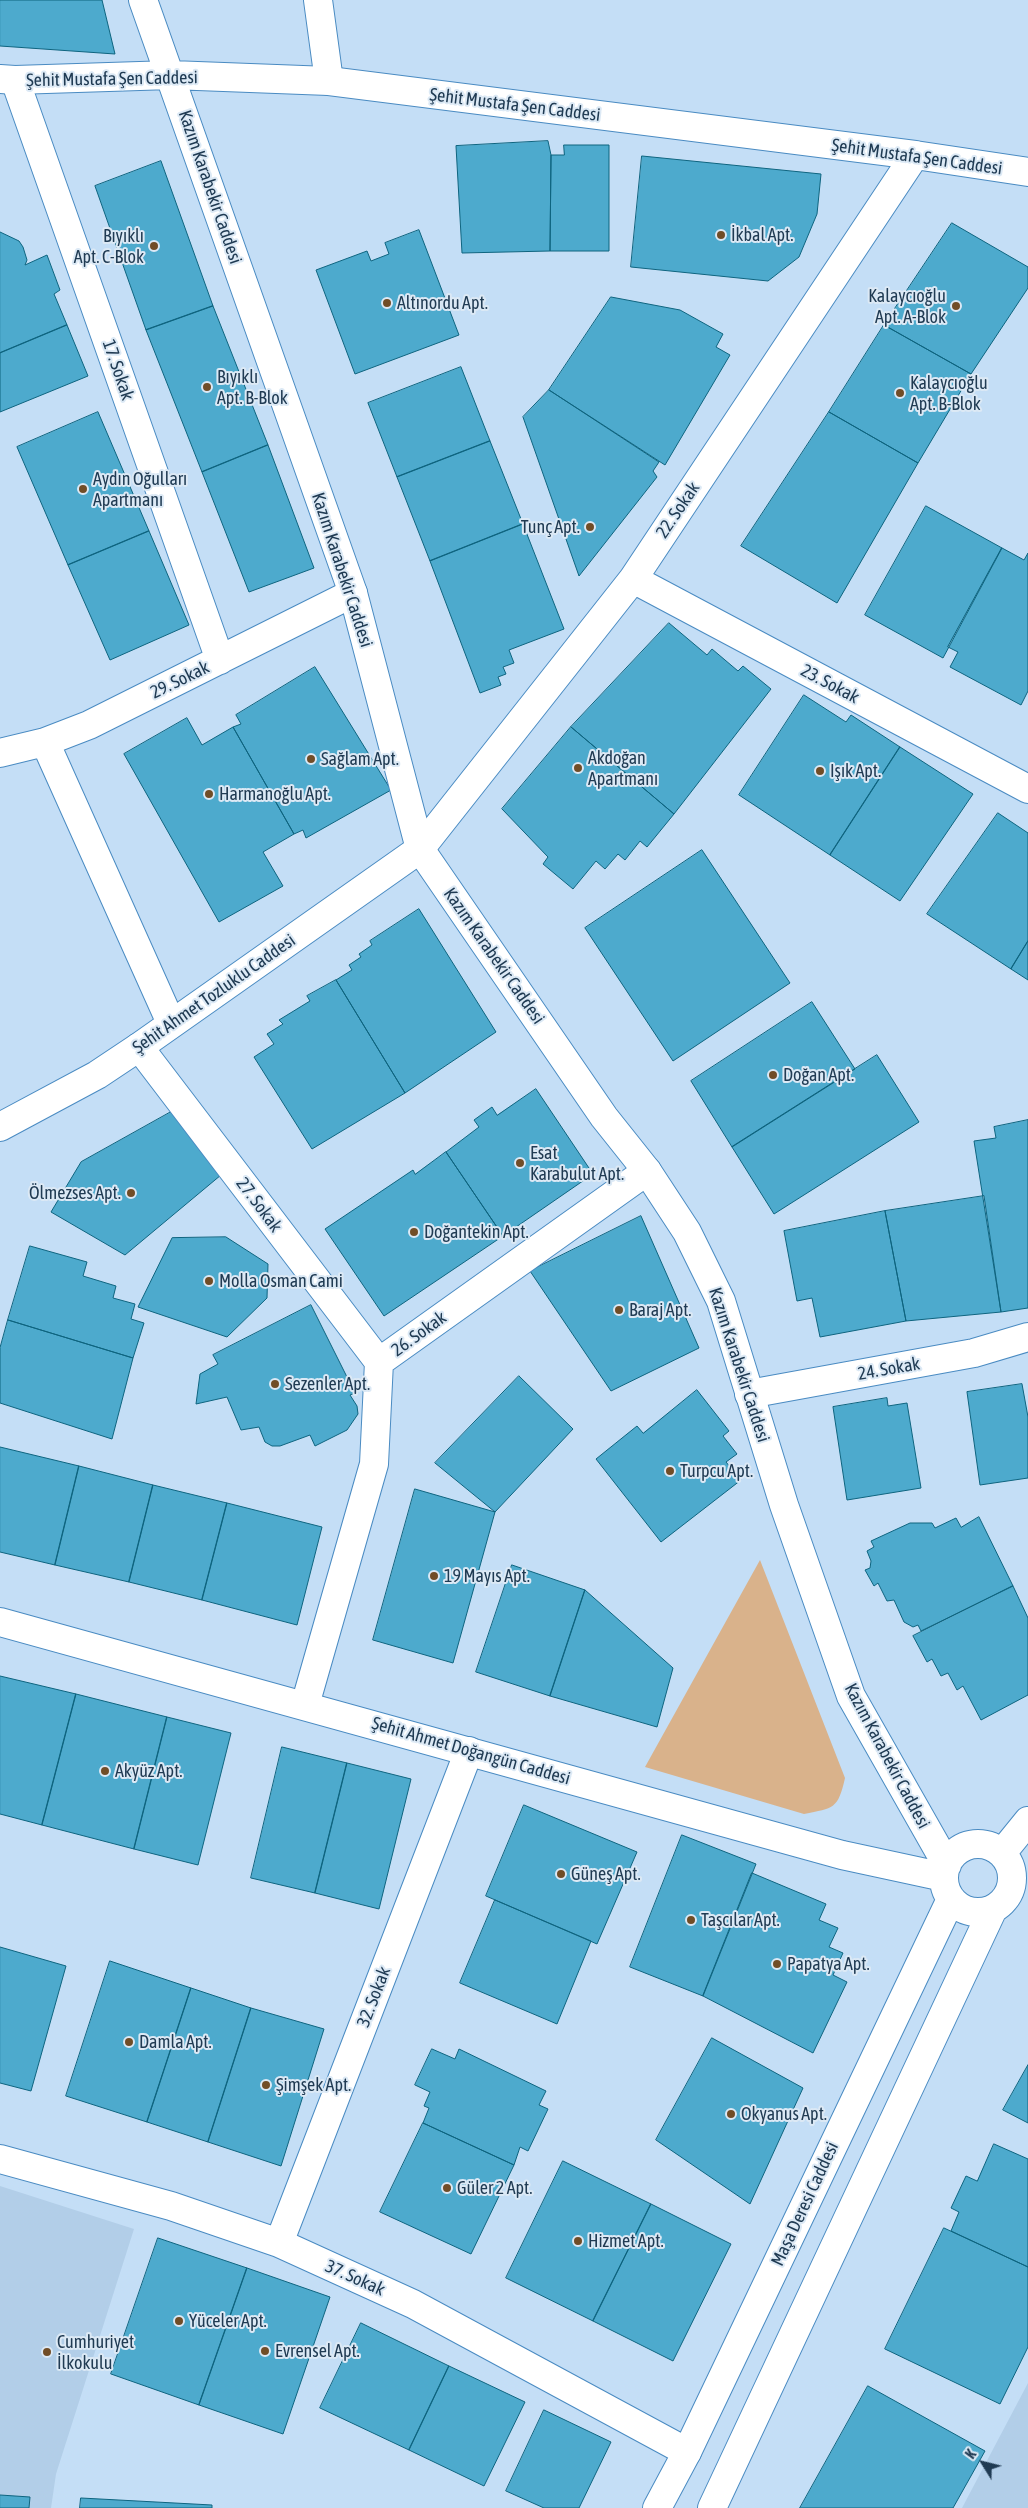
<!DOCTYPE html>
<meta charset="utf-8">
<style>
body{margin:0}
#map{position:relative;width:1028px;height:2508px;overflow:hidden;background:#c4def6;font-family:"Asap Condensed",sans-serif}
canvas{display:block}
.north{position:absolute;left:958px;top:2438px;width:50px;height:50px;-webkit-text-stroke:4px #dce9f5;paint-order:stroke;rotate:306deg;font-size:14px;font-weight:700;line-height:20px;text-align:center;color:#203b53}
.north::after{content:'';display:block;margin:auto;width:18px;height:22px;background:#203b53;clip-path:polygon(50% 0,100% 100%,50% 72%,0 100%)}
</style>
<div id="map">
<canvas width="1028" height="2508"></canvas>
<div class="north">K</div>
</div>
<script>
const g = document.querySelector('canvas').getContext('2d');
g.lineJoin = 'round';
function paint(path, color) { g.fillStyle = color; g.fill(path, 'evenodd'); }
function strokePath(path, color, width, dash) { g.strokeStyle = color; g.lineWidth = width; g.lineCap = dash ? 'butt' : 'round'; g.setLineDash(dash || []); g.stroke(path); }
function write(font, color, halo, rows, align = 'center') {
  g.font = font + ' "Asap Condensed",sans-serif'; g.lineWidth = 4; g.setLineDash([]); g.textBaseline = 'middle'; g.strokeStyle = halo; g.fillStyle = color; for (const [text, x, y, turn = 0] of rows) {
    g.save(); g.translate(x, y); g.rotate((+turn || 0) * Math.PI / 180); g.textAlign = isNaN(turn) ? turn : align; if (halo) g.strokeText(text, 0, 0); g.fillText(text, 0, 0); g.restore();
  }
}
paint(new Path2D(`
 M0,2186L134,2229L56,2474L51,2508H0Z
 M1028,2383V2508H962Z`), '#b2cee8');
paint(new Path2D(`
 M760,1560L845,1778C838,1809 834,1808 804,1814L645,1767Z`), '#d9b28b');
const building = new Path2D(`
 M0,0H102L115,54L0,46Z
 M548,141L551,155L550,251L462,253L456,146Z
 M564,145H609V251H550L551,155H564Z
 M642,156L821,174L817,214L799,257L768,281L631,267Z
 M161,161L213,306L146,330L95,186Z
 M952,223L1028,267V288L971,374L884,325Z
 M419,230L459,335L355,374L316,270L367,251L371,261L389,254L385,243Z
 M0,232L19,241L23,247L27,260L25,265L47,255L60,290L54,294L67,325L0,353Z
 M611,297L680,310L723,334L716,347L730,355L665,465L549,390Z
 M213,306L268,445L202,472L146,330Z
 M67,325L88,376L0,412V353Z
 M884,325L971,374L918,463L829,412Z
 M461,367L490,441L397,477L368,403Z
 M549,390L659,462L653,471L657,477L579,576L523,417Z
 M98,412L149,531L68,565L17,447Z
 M829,412L918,463L837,603L741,546Z
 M490,441L523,524L430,561L397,477Z
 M268,445L314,568L249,592L202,472Z
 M926,506L1002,548L943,658L865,615Z
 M523,524L564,629L509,650L514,663L503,667L506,674L498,677L501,685L480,693L430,561Z
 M149,531L189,625L110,660L68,565Z
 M1002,548L1024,560L1028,553V691L1021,705L950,667L958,652L948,647Z
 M669,623L707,655L712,649L738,671L743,666L771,689L674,814L571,727Z
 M315,667L391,790L306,838L303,830L294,834L233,727L241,724L236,715Z
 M804,695L846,722L851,715L900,747L830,855L739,795Z
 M187,718L202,745L233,727L294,834L263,852L283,886L219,922L124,754Z
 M571,727L674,814L647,847L640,841L625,860L618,854L605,869L596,861L573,889L543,864L548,857L502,809Z
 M900,747L973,794L900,901L830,855Z
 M998,813L1028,833V941L1011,969L927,914Z
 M702,850L790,983L673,1061L585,928Z
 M419,909L496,1032L405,1093L336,980L352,970L349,965L361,957L359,954L372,945L370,941Z
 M1028,941V980L1011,969Z
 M336,980L405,1093L312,1149L254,1057L274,1044L267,1034L283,1024L279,1020L310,1001L307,996Z
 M812,1002L855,1069L732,1147L691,1081Z
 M877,1055L919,1122L774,1214L732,1147Z
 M536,1089L593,1174L503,1236L446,1152L479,1127L474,1120L492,1107L497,1115Z
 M171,1112L221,1175L125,1255L51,1212L81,1162Z
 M1028,1120V1308L1001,1312L974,1141L996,1138L994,1127Z
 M446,1152L503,1236L384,1316L325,1229L413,1170L415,1174Z
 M984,1196L1001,1312L906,1321L885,1211Z
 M885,1211L906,1321L820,1337L812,1298L797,1301L784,1231Z
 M641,1216L699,1348L611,1391L530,1271Z
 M226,1237L268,1264L267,1298L227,1337L138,1307L172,1238Z
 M30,1246L87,1262L83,1276L116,1286L113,1298L135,1304L131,1319L144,1323L133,1358L8,1320Z
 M311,1305L355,1393L350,1395L357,1406L358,1414L347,1430L315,1446L310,1435L280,1446H272L265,1442L259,1427L241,1430L227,1397L196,1404L200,1374L218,1364L213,1355Z
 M8,1320L133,1358L112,1439L0,1403V1348Z
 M519,1376L573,1429L495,1512L435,1463Z
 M1022,1384L1028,1417V1478L980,1485L967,1392Z
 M697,1390L729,1431L723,1436L737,1454L726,1462L741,1480L661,1542L596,1459L637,1426L643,1433Z
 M887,1398L888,1406L907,1403L921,1488L847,1500L833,1407Z
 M0,1447L79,1466L55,1565L0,1552Z
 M79,1466L153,1485L129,1582L55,1565Z
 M153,1485L227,1503L202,1600L129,1582Z
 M415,1489L495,1512L453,1663L373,1640Z
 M227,1503L322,1527L297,1625L202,1600Z
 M979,1517L1013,1586L921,1631L918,1625L913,1627L904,1622L894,1600L887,1601L878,1583L874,1586L865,1570L870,1568L871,1561L867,1551L874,1547L871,1541L910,1523H932L935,1528L956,1518L961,1527Z
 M512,1565L585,1590L550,1696L476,1672Z
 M1013,1586L1028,1618V1695L981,1720L963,1686L957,1690L948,1673L941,1676L932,1659L927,1662L913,1636Z
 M585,1590L673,1668L657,1727L550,1696Z
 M0,1676L76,1694L42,1825L0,1814Z
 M76,1694L167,1717L134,1849L42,1825Z
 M167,1717L231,1733L198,1865L134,1849Z
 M282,1747L347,1763L315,1893L251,1878Z
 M347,1763L411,1779L379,1909L315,1893Z
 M524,1805L637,1852L597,1944L486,1896Z
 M682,1835L756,1864L703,1996L630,1967Z
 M752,1873L826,1904L819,1920L838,1928L829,1947L843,1953L833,1975L847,1982L813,2053L703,1996Z
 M495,1900L591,1941L557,2024L460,1983Z
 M0,1947L66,1966L31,2091L0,2083Z
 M110,1961L191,1988L147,2122L66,2096Z
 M191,1988L251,2008L208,2142L147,2122Z
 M251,2008L324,2029L281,2166L208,2142Z
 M712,2038L803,2088L750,2204L656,2140Z
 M432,2049L455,2059L459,2049L546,2091L539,2105L548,2109L528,2151L520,2147L514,2165L423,2123L429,2108L424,2106L430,2092L415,2085Z
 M1028,2065V2123L1003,2110Z
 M423,2123L514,2165L471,2254L380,2212Z
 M994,2144L1028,2159V2267L951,2231L959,2212L951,2208L966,2176L977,2181Z
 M563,2161L651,2204L593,2321L506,2278Z
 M651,2204L731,2244L673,2361L593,2321Z
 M944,2228L1028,2267V2347L1000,2404L885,2349Z
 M158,2238L247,2268L199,2405L111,2374Z
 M247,2268L330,2297L283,2434L199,2405Z
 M361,2323L449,2366L409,2450L320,2408Z
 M449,2366L525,2402L484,2486L409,2450Z
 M868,2386L985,2451L953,2508H800Z
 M544,2410L611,2442L579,2508H544L506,2491Z
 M0,2495L30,2497L29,2508H0Z
 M81,2498L212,2505V2508H80Z`);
paint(building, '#4daacd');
strokePath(building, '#0e647f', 1);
const minor = new Path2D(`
 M318,0L329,81
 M15,80L220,660
 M633,579L1028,789
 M45,742L171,1023
 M0,753L45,742L89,725L353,593
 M420,849L633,579L915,155
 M139,1047L379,1362
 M749,1394L974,1353L1028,1337
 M305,1705L374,1464L379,1362L647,1171
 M0,2159L171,2206L279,2243L413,2304L687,2452
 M279,2243L469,1751`);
const tertiary = new Path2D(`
 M143,0L353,593L420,849L604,1117L647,1171L687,1232L721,1301L784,1505L851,1696L947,1865
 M0,79L15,80L171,75L329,81L915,155L1028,172
 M0,1127L97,1075L139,1047L420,849
 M0,1622L842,1855L944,1877
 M944 1878a34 34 0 1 1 68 0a34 34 0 1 1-68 0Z
 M1002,1853L1028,1821
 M657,2508L687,2452L951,1899
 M712,2508L993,1909`);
strokePath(minor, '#4a8bc2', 30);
strokePath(tertiary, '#4a8bc2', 30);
strokePath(minor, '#fff', 28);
strokePath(tertiary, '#fff', 28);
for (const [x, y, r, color] of [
 [721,235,5,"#714d27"],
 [154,246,5,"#714d27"],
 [387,303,5,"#714d27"],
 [956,306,5,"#714d27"],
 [207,387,5,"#714d27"],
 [900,393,5,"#714d27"],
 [83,489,5,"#714d27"],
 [590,527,5,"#714d27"],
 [311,759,5,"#714d27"],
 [578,768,5,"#714d27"],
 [820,771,5,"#714d27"],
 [209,794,5,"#714d27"],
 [773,1075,5,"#714d27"],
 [520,1163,5,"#714d27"],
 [131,1193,5,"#714d27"],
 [414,1232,5,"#714d27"],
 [209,1281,5,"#714d27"],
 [619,1310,5,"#714d27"],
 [275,1384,5,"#714d27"],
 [670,1471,5,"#714d27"],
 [434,1576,5,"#714d27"],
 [105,1771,5,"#714d27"],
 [561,1874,5,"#714d27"],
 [691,1920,5,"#714d27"],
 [777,1964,5,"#714d27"],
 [129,2042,5,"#714d27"],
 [266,2085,5,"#714d27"],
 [731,2114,5,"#714d27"],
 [447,2188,5,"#714d27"],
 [578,2241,5,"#714d27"],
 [179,2321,5,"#714d27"],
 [265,2351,5,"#714d27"],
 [47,2352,5,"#714d27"]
]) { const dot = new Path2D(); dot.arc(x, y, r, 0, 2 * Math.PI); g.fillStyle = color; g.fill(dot); strokePath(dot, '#dce9f5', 2); }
write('18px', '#203b53', '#dce9f5', [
 ["Şehit Mustafa Şen Caddesi",112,79,-1],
 ["Şehit Mustafa Şen Caddesi",515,105,7],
 ["Şehit Mustafa Şen Caddesi",917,157,8],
 ["Kazım Karabekir Caddesi",210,187,71],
 ["17. Sokak",118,370,71],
 ["22. Sokak",678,510,-56],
 ["Kazım Karabekir Caddesi",342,570,72],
 ["29. Sokak",180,680,-26],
 ["23. Sokak",830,684,28],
 ["Kazım Karabekir Caddesi",494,956,55],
 ["Şehit Ahmet Tozluklu Caddesi",214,994,-35],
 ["27. Sokak",259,1205,53],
 ["26. Sokak",419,1334,-36],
 ["Kazım Karabekir Caddesi",739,1365,72],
 ["24. Sokak",889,1369,-10],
 ["Şehit Ahmet Doğangün Caddesi",471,1751,16],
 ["Kazım Karabekir Caddesi",887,1756,62],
 ["32. Sokak",374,1997,-69],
 ["Maşa Deresi Caddesi",805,2204,-65],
 ["37. Sokak",355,2278,24]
]);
write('18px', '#203b53', '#dce9f5', [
 ["İkbal Apt.",731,235],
 ["Bıyıklı",144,236,"right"],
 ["Apt. C-Blok",144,257,"right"],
 ["Kalaycıoğlu",946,296,"right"],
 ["Apt. A-Blok",946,317,"right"],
 ["Altınordu Apt.",397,303],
 ["Bıyıklı",217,377],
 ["Apt. B-Blok",217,398],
 ["Kalaycıoğlu",910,383],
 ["Apt. B-Blok",910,404],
 ["Aydın Oğulları",93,479],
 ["Apartmanı",93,500],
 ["Tunç Apt.",580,527,"right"],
 ["Akdoğan",588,758],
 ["Apartmanı",588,779],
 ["Sağlam Apt.",321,759],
 ["Işık Apt.",830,771],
 ["Harmanoğlu Apt.",219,794],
 ["Doğan Apt.",783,1075],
 ["Esat",530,1153],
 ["Karabulut Apt.",530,1174],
 ["Ölmezses Apt.",121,1193,"right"],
 ["Doğantekin Apt.",424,1232],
 ["Molla Osman Cami",219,1281],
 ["Baraj Apt.",629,1310],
 ["Sezenler Apt.",285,1384],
 ["Turpcu Apt.",680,1471],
 ["19 Mayıs Apt.",444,1576],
 ["Akyüz Apt.",115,1771],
 ["Güneş Apt.",571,1874],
 ["Taşcılar Apt.",701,1920],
 ["Papatya Apt.",787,1964],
 ["Damla Apt.",139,2042],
 ["Şimşek Apt.",276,2085],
 ["Okyanus Apt.",741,2114],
 ["Güler 2 Apt.",457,2188],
 ["Hizmet Apt.",588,2241],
 ["Yüceler Apt.",189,2321],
 ["Cumhuriyet",57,2342],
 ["İlkokulu",57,2363],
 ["Evrensel Apt.",275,2351]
], 'left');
</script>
